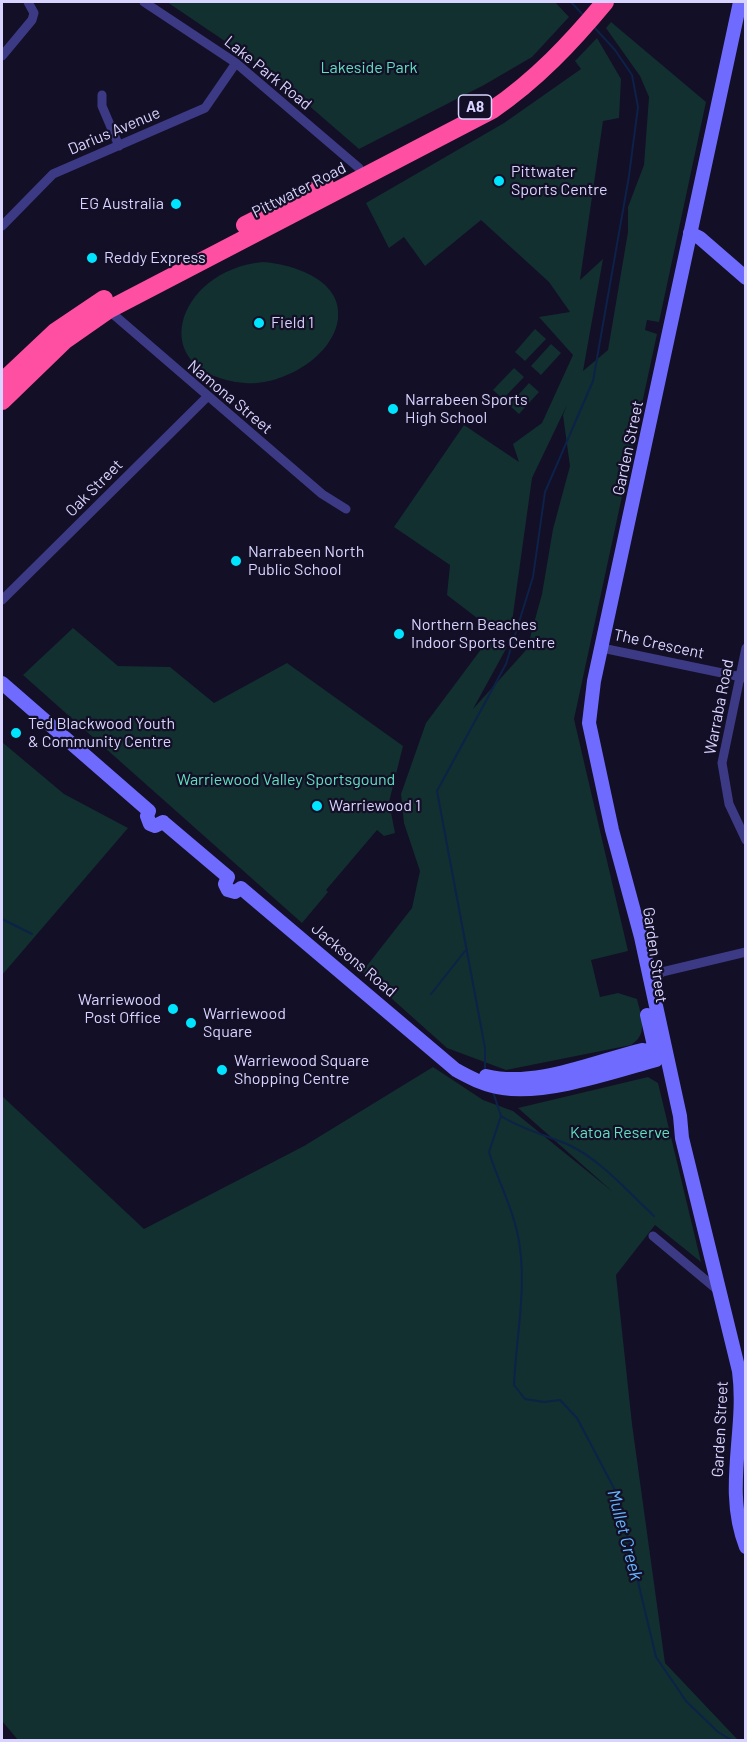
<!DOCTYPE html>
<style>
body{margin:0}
#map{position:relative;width:747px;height:1742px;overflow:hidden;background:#130f26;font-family:Barlow,sans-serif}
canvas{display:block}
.frame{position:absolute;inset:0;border:3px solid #d9d4ff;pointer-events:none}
</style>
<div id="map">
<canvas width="747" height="1742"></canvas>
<div class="frame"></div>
</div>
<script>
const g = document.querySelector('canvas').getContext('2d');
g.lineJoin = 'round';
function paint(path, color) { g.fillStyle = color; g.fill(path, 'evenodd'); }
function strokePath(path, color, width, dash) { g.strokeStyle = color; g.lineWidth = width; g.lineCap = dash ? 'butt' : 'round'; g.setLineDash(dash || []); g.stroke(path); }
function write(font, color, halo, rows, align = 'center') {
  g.font = font + ' Barlow,sans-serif'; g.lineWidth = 4.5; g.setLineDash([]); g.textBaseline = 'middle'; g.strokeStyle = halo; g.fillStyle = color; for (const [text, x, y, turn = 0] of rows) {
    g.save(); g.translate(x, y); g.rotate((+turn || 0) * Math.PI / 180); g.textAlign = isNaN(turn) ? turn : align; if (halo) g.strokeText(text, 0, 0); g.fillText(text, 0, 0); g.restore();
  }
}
paint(new Path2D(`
 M167,2H555L569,17L532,57L484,85L359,149L269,71Z
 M611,22L706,102L659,322L647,320L645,330L657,334L574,719L628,951L591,960L600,997L618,993L637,999C641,1016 649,1034 631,1045L506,1070L447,1048L362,972L412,908L420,871L404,823L401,794L426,723L488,640L507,647L473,709L527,649L542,594L553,529L570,466L563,415L567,405L532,478L511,629L477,618L447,595L450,565L394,527L464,425L519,462L513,444L542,423L573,355L539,317L570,312L549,282L481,220L425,266L404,237L389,248L366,203L504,123L581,69L575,61L597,38L621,79L619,118L603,121L580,280L603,259L583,371L608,350L628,232V207L644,165L649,97L640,76L606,28Z
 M263,262C293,264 343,280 338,319C333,357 282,386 245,383C143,374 175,270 263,262Z
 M535,329L546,339L525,361L515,352Z
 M551,344L561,353L541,375L531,366Z
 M514,368L524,377L503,399L493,390Z
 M529,383L539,392L519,414L509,405Z
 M73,628L118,666L170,667L214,703L287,663L403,746L389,802L395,833L384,836L377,830L326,890L328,892L302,923L23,675Z
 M2,742L64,794L128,828L2,975Z
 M433,1067L483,1100L513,1111L613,1192L518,1108L648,1077L658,1083L701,1262L655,1225L616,1275L632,1424L665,1663L738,1740H18L2,1721V1096L144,1229L304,1146Z`), '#12302f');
strokePath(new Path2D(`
 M571,2L583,15
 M2,919L32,934
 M431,994L465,951
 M485,1070V1048L437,791L506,664L533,577L545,492L593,381L629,176L638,107L632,75L615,50L593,26
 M493,1092L501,1116L489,1152C499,1184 516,1214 520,1248C526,1293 516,1339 514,1385L525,1399L544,1402L560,1400L577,1418L617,1494L656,1657L686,1701L718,1732L731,1740
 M501,1116C523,1130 546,1135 569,1145C601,1160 628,1192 654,1216`), '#0c2248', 2);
strokePath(new Path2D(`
 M144,2L236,63L359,168L364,179
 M2,56L32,20L34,13L28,2
 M102,95V106L119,146
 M2,226L53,174L205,108L236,63
 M106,308L322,494L346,509
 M2,600L207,397
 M602,648L746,678
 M746,648L722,763L729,804L746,840
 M650,984L662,972L746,952
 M653,1236L720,1292`), '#3d3a85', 9);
strokePath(new Path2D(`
 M740,2L594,681L589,723L612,830L641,937L680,1116L682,1138L739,1371C747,1431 723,1488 746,1547
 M690,233L700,238L746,278
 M2,683L149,811
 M149,811L147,816L150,824L155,826L163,822
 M163,822L228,877
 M228,877L225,884L228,890L235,892L241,888
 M241,888L456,1070C471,1078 485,1086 503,1088C546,1095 613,1072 656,1060
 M647,1015L655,1050
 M486,1076C536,1088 593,1062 642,1050L654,1052`), '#6f6bff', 14);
strokePath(new Path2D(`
 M245,225L325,185
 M2,382L55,332L104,299
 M2,401L65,340L108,310L492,110C536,80 571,43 605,2`), '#ff4fa3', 18);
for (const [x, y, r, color] of [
 [499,181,6,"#00e5ff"],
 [176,204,6,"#00e5ff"],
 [92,258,6,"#00e5ff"],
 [259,323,6,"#00e5ff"],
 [393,409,6,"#00e5ff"],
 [236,561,6,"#00e5ff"],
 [399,634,6,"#00e5ff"],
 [16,733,6,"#00e5ff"],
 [317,806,6,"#00e5ff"],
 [173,1009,6,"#00e5ff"],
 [191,1023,6,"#00e5ff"],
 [222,1070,6,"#00e5ff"]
]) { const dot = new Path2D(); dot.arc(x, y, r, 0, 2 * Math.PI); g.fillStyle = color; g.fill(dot); strokePath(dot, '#130f26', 2); }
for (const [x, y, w] of [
 [475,107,33]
]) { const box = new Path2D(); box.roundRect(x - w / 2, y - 12, w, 24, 4.5); g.fillStyle = '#130f26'; g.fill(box); strokePath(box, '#d9d4ff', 1.5); }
write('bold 15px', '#d9d4ff', null, [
 ["A8",475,107]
]);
write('16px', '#5fe0c0', '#130f26', [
 ["Lakeside Park",369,68],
 ["Warriewood Valley Sportsgound",286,780],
 ["Katoa Reserve",620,1133]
]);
write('16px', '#d9d4ff', '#130f26', [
 ["Lake Park Road",268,73,39],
 ["Darius Avenue",114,131,-23],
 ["Pittwater Road",299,190,-27],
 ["Namona Street",230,397,40],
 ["Garden Street",628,448,-78],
 ["Oak Street",94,488,-45],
 ["The Crescent",659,644,12],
 ["Warraba Road",719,707,-79],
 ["Garden Street",655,955,82],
 ["Jacksons Road",354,960,40],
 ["Garden Street",720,1429,-87]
]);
write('16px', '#d9d4ff', '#130f26', [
 ["Pittwater",511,172],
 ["Sports Centre",511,190],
 ["EG Australia",164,204,"right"],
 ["Reddy Express",104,258],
 ["Field 1",271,323],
 ["Narrabeen Sports",405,400],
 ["High School",405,418],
 ["Narrabeen North",248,552],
 ["Public School",248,570],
 ["Northern Beaches",411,625],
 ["Indoor Sports Centre",411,643],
 ["Ted Blackwood Youth",28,724],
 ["& Community Centre",28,742],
 ["Warriewood 1",329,806],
 ["Warriewood",161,1000,"right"],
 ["Post Office",161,1018,"right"],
 ["Warriewood",203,1014],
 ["Square",203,1032],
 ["Warriewood Square",234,1061],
 ["Shopping Centre",234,1079]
], 'left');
write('italic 18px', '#62b6ff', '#130f26', [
 ["Mullet Creek",625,1535,75]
]);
</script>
